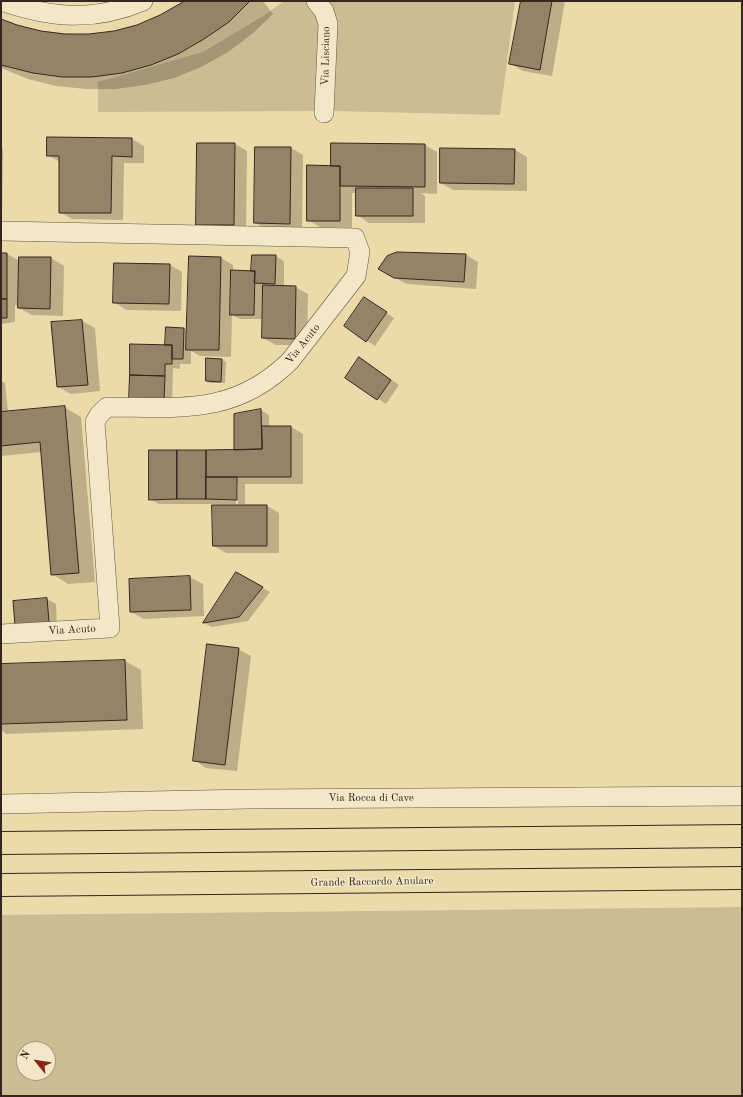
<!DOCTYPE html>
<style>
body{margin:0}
#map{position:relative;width:743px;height:1097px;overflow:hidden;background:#ebdbab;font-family:"Old Standard TT",serif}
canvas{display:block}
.frame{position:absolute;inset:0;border:2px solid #35261e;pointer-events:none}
.north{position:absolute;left:16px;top:1041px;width:40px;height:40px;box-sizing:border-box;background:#f2e8c8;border:1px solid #a69a84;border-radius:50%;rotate:300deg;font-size:11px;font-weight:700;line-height:16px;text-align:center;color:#35261e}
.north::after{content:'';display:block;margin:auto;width:14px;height:18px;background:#8f2418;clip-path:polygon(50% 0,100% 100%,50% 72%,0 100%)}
</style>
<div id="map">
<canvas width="743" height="1097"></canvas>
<div class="frame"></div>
<div class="north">N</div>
</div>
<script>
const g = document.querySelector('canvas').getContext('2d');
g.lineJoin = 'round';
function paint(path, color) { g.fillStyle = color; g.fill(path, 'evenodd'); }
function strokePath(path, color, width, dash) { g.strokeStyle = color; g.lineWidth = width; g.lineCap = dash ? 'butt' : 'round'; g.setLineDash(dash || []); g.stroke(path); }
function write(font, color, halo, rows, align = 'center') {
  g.font = font + ' "Old Standard TT",serif'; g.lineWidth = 3; g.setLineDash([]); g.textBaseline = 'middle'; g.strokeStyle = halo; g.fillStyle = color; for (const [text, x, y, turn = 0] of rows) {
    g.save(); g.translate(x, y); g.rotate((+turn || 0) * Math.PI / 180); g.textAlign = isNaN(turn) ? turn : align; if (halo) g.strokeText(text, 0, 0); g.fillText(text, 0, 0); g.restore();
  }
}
paint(new Path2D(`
 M284,1H515L500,115L333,111L98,112V82L203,52L265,15Z
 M742,907V1096H1V915ZM24,1049H48V1073H24Z`), '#ccbc93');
paint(new Path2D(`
 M187,1H263L273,14L252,34L228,52L201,67L174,78L145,85L116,89H86L56,86L28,79L1,68V20L40,32L65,35H90L114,32L138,26L160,16Z
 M522,1H565L552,76L523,71L511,64Z
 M132,139L144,146V163H124L123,220L72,219L60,212V162L48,155Z
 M235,144L247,151L246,232L210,231L197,224Z
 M425,145L437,152V194L421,193L425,196V223H369L357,215V193H352V228L320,227L308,220L332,167Z
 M1,147L3,149L2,218H1Z
 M291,148L303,155L302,230H268L255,223Z
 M515,150L527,157V191L453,190L441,183Z
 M1,254H7L20,261V258H51L64,266L63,316L32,315L19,308V305H15V322L1,324Z
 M466,255L478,262L476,289L407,284L391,276Z
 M276,256L284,261V287H295L308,294L307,345H276L263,338L264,319H240L232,315L231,357L200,356L191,351V364H180V369L173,368L172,405L138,404L166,346L184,328L188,331L221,258L233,265V271L252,272Z
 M170,265L182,272L181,311L126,310L114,302Z
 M372,303L394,318L375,346L345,326Z
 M82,321L95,328L100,391L71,394L58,387L52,323Z
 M222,360L226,362L225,383H210L207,381Z
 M368,363L399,385L386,404L346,377Z
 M1,381L5,383L8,412L64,407L81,417L95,582L68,584L52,574L42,452L1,456Z
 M261,410L269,415V427H291L303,434V484H245V504H238V484H236V504H159L150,499L235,451Z
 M267,506L279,513V553H226L214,546Z
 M236,573L270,592L248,621L212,627L204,623Z
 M190,577L203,584L204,616L144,619L131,612L130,580Z
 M47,599L56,604L57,626L24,630L14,602Z
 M238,649L251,656L237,771L206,768L194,760Z
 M125,661L141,670L143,729L6,734L1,730V665Z`), '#0003');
const building = new Path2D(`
 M185,1H250L229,22L204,39L178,54L151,65L122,73L92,77H62L33,73L1,65V19L17,25L41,31L65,34H89L114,31L137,25L160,15Z
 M521,1H552L540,70L509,64Z
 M47,137L132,138V157L112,156L111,213H59V156H47Z
 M197,143H235L234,225H196Z
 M331,143L425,144V187L340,186V166H331Z
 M255,147H291L290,224L254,223Z
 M440,148L515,149L514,184L440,183Z
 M307,165L340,166V221H307Z
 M356,188H413V216H356Z
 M397,252L466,254L464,282L394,278L378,269L387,256Z
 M1,253H7V299H1Z
 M252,255H276L275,284L254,283L255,271H251Z
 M189,256L221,257L219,350H186Z
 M19,257H51L50,309L18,308Z
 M114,263L170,264L169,304L113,303Z
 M231,270L255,271L254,315H230Z
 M263,285L296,286L295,339L262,338Z
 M364,297L387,312L366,342L344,326Z
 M1,299H7V318H1Z
 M82,320L88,385L57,387L51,322Z
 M166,327L184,328L183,359H172V345H165Z
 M130,344L172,345V364H165V376L130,375Z
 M359,357L391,380L377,400L345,378Z
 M206,358L222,359L221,382L206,381Z
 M130,375L165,376L164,401L129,400Z
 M65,406L79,573L51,575L40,442L1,446V412Z
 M261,409L262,449L234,450V414Z
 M262,426H291V477H206V450L262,449Z
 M149,450H177V499L149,500Z
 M177,450H206V499H177Z
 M206,477H237V500L206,499Z
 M212,505H267V546H213Z
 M236,572L263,587L239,617L203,623Z
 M190,576L191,610L130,612L129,579Z
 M47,598L49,622L15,625L13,601Z
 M207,644L239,648L225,765L193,761Z
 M125,660L127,720L1,724V664Z`);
paint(building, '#948467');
strokePath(building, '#35261e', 1);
const minor = new Path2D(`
 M1,1C51,18 94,22 143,1
 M316,1L324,11L328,24L324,113
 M1,231L355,238L360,252L356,276L290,361C234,416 179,407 107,407L99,415L95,422L110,628L1,634
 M1,804L249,799L742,796`);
const motorway = new Path2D(`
 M1,843L742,836
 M1,885L742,878`);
strokePath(minor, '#625341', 20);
strokePath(motorway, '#35261e', 24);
strokePath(minor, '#f2e8c8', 19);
strokePath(motorway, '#ebdbab', 22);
write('11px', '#35261e', '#f2e8c8', [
 ["Via Lisciano",326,56,-89],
 ["Via Acuto",303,344,-51],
 ["Via Acuto",72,630,-3],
 ["Via Rocca di Cave",371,798],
 ["Grande Raccordo Anulare",372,882,-1]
]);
</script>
